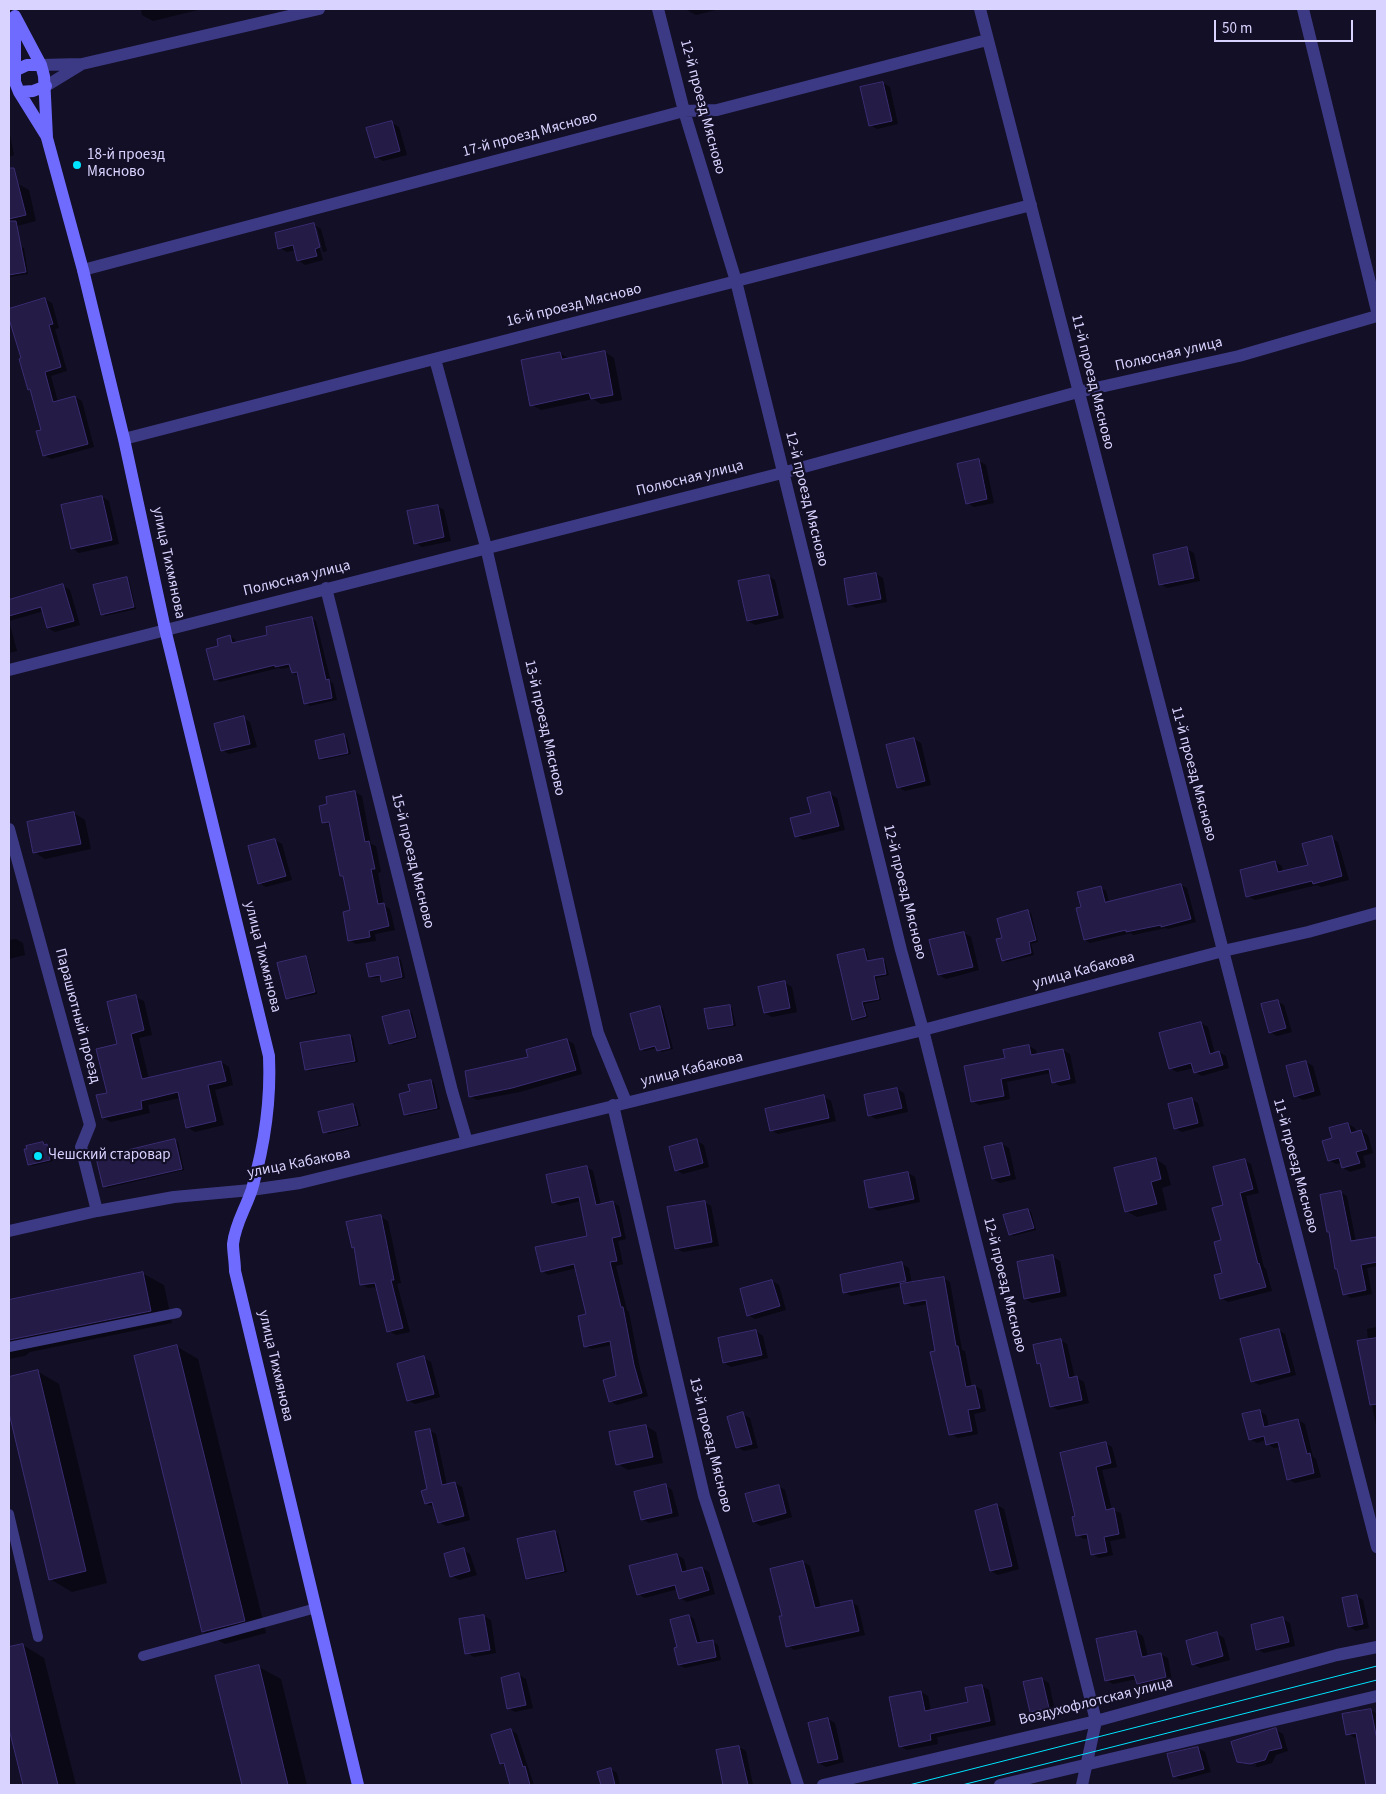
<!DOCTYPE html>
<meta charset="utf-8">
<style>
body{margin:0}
#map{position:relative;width:1386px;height:1794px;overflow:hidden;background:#130f26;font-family:"Source Sans 3",sans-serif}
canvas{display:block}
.frame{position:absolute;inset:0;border:10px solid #d9d4ff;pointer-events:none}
.scale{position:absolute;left:1214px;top:20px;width:139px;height:22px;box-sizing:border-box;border:2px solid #d9d4ff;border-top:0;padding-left:6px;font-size:15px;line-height:18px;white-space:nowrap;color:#d9d4ff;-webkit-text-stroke:4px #130f26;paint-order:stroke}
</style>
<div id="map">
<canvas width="1386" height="1794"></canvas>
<div class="frame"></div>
<div class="scale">50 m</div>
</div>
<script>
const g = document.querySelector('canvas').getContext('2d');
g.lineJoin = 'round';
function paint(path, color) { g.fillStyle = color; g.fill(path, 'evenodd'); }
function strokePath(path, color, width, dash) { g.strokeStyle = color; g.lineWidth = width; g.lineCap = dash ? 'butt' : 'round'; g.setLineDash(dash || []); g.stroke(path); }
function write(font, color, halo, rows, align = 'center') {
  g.font = font + ' "Source Sans 3",sans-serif'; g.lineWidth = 4.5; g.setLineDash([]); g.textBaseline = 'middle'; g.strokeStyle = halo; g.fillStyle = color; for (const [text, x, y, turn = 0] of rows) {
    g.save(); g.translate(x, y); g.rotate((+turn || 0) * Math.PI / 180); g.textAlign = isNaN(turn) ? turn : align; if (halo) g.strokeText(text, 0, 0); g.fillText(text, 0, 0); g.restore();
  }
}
paint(new Path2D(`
 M141,9H202L153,21L142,15Z
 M685,9H720L696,15Z
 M883,83L890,87L898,124L877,129L870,125Z
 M392,123L399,127L407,155L383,161L376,157Z
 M9,130L14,155L9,157Z
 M18,184L29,190L36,221L9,228V186Z
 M314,225L321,229L327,251L323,252L317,228H314L323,260L305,265L298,260L296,250L287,252L280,248Z
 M21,247L24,248L28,274L9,277V249Z
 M45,299L52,303L59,328L55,329L67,371L51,376L58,402L75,397L82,401L94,447L51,459L44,455L43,431L32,391L29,389L23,359L9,315V310Z
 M605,352L614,358L622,400L601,404L593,399L541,410L532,405L560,353L569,359Z
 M979,461L986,465L994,503L974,507L967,503Z
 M102,497L109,501L119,544L79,553L72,548Z
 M437,506L444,510L451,541L422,547L415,543Z
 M1187,549L1194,553L1200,581L1167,588L1160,584Z
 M876,574L883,578L887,602L856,608L849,604Z
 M768,576L775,580L784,618L755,625L748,621Z
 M126,578L129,580L136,609L105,616L102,614Z
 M63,586L70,590L80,625L55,632L48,628L44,611L9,621L17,651L9,653V601Z
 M311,618L316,621L331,682L333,683L337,700L310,706L305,703L298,676L293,673L291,667L281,669L279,668L220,682L215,679L220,647L230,637L235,639L236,644L269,636Z
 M243,718L250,722L257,747L229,754L222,750Z
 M344,736L347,738L351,754L323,760L320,759Z
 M914,739L921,743L931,785L905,791L898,787Z
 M355,792L362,796L371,844L376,846L381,872L378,873L384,905L390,909L395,930L375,934L376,941L356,944L349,940L351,911L345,878L341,876L331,826L324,822L329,805Z
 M830,794L837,798L845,830L803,840L796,836Z
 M74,813L85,820L91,849L45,859L34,852Z
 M1331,838L1338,842L1349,880L1321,887L1317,885L1255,900L1248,896L1275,862L1282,866L1283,872L1309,866Z
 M275,840L282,844L292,880L266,887L259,883Z
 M1181,885L1187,888L1196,922L1168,929L1166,928L1133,935L1131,933L1090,943L1085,940L1082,908L1101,888L1106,891L1109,902Z
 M1028,912L1031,913L1038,942L1031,944L1034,955L1006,962L1003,960V938Z
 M964,933L971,937L979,970L946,979L939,975L931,941Z
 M16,939L23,943L25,955L9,959V940Z
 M864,950L867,952L869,962L882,959L885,961L889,975L876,978L881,1000L864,1004L868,1017L856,1021L853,1019Z
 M305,957L308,959L317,994L290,1000L287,998Z
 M398,958L401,960L405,978L385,982L382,981L381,977L373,978L370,977Z
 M785,983L792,987L797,1012L772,1017L765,1013Z
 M135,997L144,1001L152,1035L139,1038L149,1079L221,1062L229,1067L233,1085L215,1090L224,1125L195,1132L187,1127L180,1098L148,1105L150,1113L111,1122L103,1118L119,1045Z
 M1277,1001L1284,1005L1292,1032L1277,1036L1270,1032Z
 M729,1006L732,1008L736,1026L712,1030L709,1028Z
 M660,1007L663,1009L673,1049L661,1052L658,1050L657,1048L644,1051L641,1049Z
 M408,1012L412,1013L418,1038L393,1045L390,1043Z
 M1201,1023L1208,1027L1215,1054L1219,1052L1226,1056L1229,1068L1202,1076L1195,1072L1194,1068L1177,1072L1170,1068Z
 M350,1036L353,1038L358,1062L309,1071L306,1069L301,1044Z
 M567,1040L574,1044L582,1074L520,1092L477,1100L470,1096L529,1058Z
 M1029,1046L1036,1050L1037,1055L1063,1050L1070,1054L1076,1083L1060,1086L1053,1082L1051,1073L1007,1082L1010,1099L979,1105L972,1101L1006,1059Z
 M1306,1062L1313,1066L1321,1095L1303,1100L1296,1096Z
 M431,1081L434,1083L440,1109L408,1116L405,1114L411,1092Z
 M897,1089L904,1093L908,1112L876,1119L869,1115Z
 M824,1097L831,1101L836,1121L778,1134L771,1130Z
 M1191,1099L1198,1103L1204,1126L1182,1132L1175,1128Z
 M353,1105L356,1107L361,1126L328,1134L325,1132Z
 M1348,1124L1355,1128L1357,1133L1361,1131L1368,1135L1373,1153L1363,1156L1366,1167L1350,1172L1343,1168L1341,1163L1336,1164L1329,1160L1334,1139Z
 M175,1141L178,1142L184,1170L107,1188L104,1186Z
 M697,1141L704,1145L709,1167L683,1174L676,1170Z
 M43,1143L50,1147L53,1161L32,1166L29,1164Z
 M1002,1144L1009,1148L1016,1179L1000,1183L993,1179Z
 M1156,1159L1166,1166L1171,1185L1162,1188L1167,1210L1137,1217L1126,1211Z
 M1244,1160L1251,1164L1259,1193L1246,1196L1264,1267L1266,1269L1272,1291L1228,1302L1221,1298L1225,1205Z
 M587,1167L593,1171L601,1205L613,1202L619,1206L626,1239L618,1241L623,1264L616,1266L627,1310L629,1312L640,1369L648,1396L617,1405L610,1401L618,1377L612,1345L592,1349L585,1346L587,1315L577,1268L548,1275L542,1271L589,1237L581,1201L560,1206L553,1202Z
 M908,1173L915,1177L920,1202L878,1211L871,1207Z
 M1340,1192L1347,1196L1356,1242L1377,1239V1266L1367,1268L1372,1294L1351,1298L1344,1294Z
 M704,1202L711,1206L719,1246L683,1252L676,1248Z
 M1028,1210L1031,1212L1036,1230L1013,1236L1010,1234Z
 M381,1217L388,1221L401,1283L397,1284L410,1332L396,1335L389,1331L377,1287L368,1288L361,1284L356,1248L353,1247Z
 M1053,1257L1060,1261L1067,1296L1032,1303L1025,1299Z
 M902,1264L909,1268L912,1284L943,1278L950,1282L962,1350L965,1351L972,1387L975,1386L982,1390L986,1411L974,1414L978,1434L958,1438L951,1434L928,1304L912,1307L905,1303L902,1286L851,1296L844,1292Z
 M142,1273L164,1285L172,1323L30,1352L25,1356L9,1359V1301Z
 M772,1281L779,1285L786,1310L755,1319L748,1315Z
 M1377,1327V1430L1359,1342L1368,1340L1367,1329Z
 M1278,1330L1285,1334L1296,1375L1259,1385L1252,1381Z
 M756,1331L763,1336L768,1358L731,1367L724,1363Z
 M1060,1340L1067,1344L1075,1378H1077L1084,1382L1089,1403L1058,1410L1051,1406L1042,1365L1038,1363Z
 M176,1346L198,1359L266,1633L225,1644L203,1632Z
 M424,1358L431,1362L440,1397L415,1404L408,1400Z
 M37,1371L59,1384L107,1583L72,1592L50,1579L9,1407V1378Z
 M1259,1411L1266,1415L1269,1427L1298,1420L1305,1424L1313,1457L1316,1459L1321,1477L1295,1483L1288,1479L1281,1447L1274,1448L1267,1444L1266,1440L1257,1443L1250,1439Z
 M743,1414L750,1418L758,1448L744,1451L737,1447Z
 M646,1426L656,1432L663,1463L628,1470L618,1464Z
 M429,1430L436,1434L447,1485L455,1483L462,1487L470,1520L446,1526L439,1522L435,1507L426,1504L428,1490Z
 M1105,1443L1112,1447L1117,1467L1102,1470L1112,1510L1121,1513L1126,1538L1110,1541L1113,1555L1099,1558L1092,1554L1089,1538L1084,1539L1077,1535V1517L1062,1454Z
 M665,1485L672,1490L679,1516L649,1523L642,1519Z
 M778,1486L785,1490L792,1517L761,1526L754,1522Z
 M997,1505L1004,1509L1019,1569L998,1575L991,1571Z
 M555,1532L558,1534L567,1572L530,1580L527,1578Z
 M463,1550L470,1554L477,1575L459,1580L452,1576Z
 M677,1555L684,1559L687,1572L702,1568L709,1572L715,1594L687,1602L680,1598L678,1589L645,1598L638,1594Z
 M803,1562L810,1566L821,1608L851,1602L858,1606L865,1635L794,1650L788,1646L784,1617Z
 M1356,1596L1363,1600L1369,1628L1356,1631L1349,1626Z
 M484,1616L491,1620L496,1653L474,1657L467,1653Z
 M689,1616L694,1619L701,1644L712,1641L718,1645L721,1660L685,1668L679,1665V1648Z
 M1283,1619L1290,1623L1295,1646L1264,1653L1257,1649Z
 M1136,1632L1143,1636L1148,1657L1160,1654L1168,1658L1172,1681L1145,1687L1138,1683L1137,1679L1113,1684L1106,1680Z
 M1217,1634L1224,1638L1230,1660L1200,1668L1193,1664Z
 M23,1645L44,1658L76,1785H24L9,1723V1649Z
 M259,1667L281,1679L307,1785H243L216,1677Z
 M519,1675L526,1679L533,1708L515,1712L508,1708Z
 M1042,1679L1049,1683L1055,1711L1038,1715L1031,1711Z
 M982,1686L989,1690L996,1725L937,1737L938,1744L907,1750L900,1746L921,1692L928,1696L931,1711L969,1703Z
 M1371,1710L1377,1714V1783L1373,1784L1358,1737L1355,1738L1348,1734Z
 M828,1719L835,1723L844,1762L826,1767L819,1763Z
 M511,1730L517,1734L534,1785H511L507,1767L501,1764Z
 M1276,1730L1283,1734L1288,1751L1276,1755L1272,1763L1258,1767L1243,1764L1256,1766V1764L1243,1762V1764L1238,1761Z
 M739,1747L746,1751L753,1785H724L717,1751Z
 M1198,1748L1205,1752L1211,1772L1181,1780L1174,1776Z
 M611,1769L617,1773L620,1785H602L598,1772Z`), '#0007');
const building = new Path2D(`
 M883,82L892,121L869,126L860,87Z
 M392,121L400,151L375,158L366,128Z
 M9,168H14L26,215L9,219Z
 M9,221H16L26,272L9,275Z
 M314,223L320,247L315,249L317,256L297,261L293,245L278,249L275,233Z
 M45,298L53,324L49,325L61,367L45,372L53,402L75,396L88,444L43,456L36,431L41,430L30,389L28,390L19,359L21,358L9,319V309Z
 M605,351L613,395L591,399L589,393L530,406L521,360L560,352L562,359Z
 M979,459L987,499L966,504L957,464Z
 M102,496L112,540L71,549L61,505Z
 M438,505L444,537L414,544L407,511Z
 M1187,547L1194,578L1159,585L1153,555Z
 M876,573L881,599L848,605L844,579Z
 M769,575L778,615L747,621L738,581Z
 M127,577L134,607L101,615L93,585Z
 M63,584L74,621L47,628L41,607L9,616V600Z
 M312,617L326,680L329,679L332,698L304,704L297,672L292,673L289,664L275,667V665L214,680L206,649L218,646L217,639L230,635L232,643L267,635L266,627Z
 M244,716L250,744L221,751L214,724Z
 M344,734L348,753L319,759L315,741Z
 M914,738L925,781L897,788L886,745Z
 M355,791L365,842L369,841L375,869H371L378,904L384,903L389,926L369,931L370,937L348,941L343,912L350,910L343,876H340L329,822L322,823L319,806L327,804L326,797Z
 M830,792L839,826L795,837L790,818L811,813L807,798Z
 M74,812L81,844L33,853L27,822Z
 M1332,836L1342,876L1313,884L1312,881L1246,897L1240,870L1275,861L1278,872L1308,865L1302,844Z
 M275,839L286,876L258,884L248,846Z
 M1181,884L1191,919L1161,927V925L1126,932V930L1084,940L1076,908L1081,907L1077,892L1101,886L1105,902Z
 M1028,910L1036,940L1029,942L1031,953L1002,961L996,939L1002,938L997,919Z
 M964,932L973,967L938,975L929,940Z
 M864,949L867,961L883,958L886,974L874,976L879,999L862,1002L866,1016L852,1020L837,955Z
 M306,956L315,992L286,999L277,963Z
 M398,957L402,977L381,982L380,975L369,977L366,964Z
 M785,981L790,1008L764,1013L758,987Z
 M136,995L144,1030L131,1034L142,1079L221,1061L226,1081L208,1085L216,1121L186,1128L178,1092L141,1101L142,1109L102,1118L96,1095L107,1093L96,1049L117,1044L107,1002Z
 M1278,1000L1286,1028L1269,1033L1261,1004Z
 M730,1005L733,1025L708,1029L704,1009Z
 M660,1006L670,1048L657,1051L655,1046L640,1050L630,1014Z
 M409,1010L416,1037L389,1044L382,1017Z
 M1201,1022L1210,1054L1219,1051L1223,1065L1194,1073L1191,1063L1169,1069L1159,1033Z
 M350,1035L355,1061L305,1070L300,1043Z
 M567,1039L576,1070L512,1088L469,1097L465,1071L528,1057L526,1050Z
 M1029,1045L1031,1055L1063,1049L1070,1079L1052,1083L1049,1069L1001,1079L1004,1096L971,1102L964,1066L1005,1058L1003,1050Z
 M1306,1061L1314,1091L1294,1097L1286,1066Z
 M431,1080L437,1108L404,1115L399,1094L410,1091L408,1085Z
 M897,1088L902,1108L868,1116L864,1095Z
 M824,1095L829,1118L770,1131L765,1109Z
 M1192,1098L1198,1123L1174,1129L1168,1104Z
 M353,1104L358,1125L323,1133L318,1112Z
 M1348,1123L1351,1133L1361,1130L1367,1149L1356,1152L1360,1163L1342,1168L1339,1158L1328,1161L1322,1141L1332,1138L1329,1128Z
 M175,1139L182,1169L103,1187L96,1158Z
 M697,1139L703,1163L675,1171L669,1147Z
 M43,1142L44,1145L47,1144L50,1160L28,1165L24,1149H27L26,1146Z
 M1002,1143L1010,1175L992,1179L984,1147Z
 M1156,1158L1161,1179L1151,1182L1157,1204L1125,1212L1114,1168Z
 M1245,1159L1253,1189L1240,1193L1258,1264L1259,1263L1266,1287L1220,1299L1214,1275L1222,1273L1214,1242L1221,1240L1212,1208L1223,1205L1213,1167Z
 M587,1166L596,1205L613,1201L621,1236L612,1238L617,1261L610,1262L621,1307H623L634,1365L642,1393L609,1402L603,1380L616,1376L610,1341L584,1347L578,1316L586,1314L574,1264L541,1272L535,1247L587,1236L579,1197L552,1203L546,1175Z
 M908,1172L914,1199L869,1208L864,1181Z
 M1341,1191L1351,1241L1376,1237L1377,1245V1262L1361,1265L1366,1290L1343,1295L1337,1269H1335L1329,1232H1327L1320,1195Z
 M705,1201L712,1242L675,1249L667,1207Z
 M1028,1209L1034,1228L1009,1235L1003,1215Z
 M381,1215L394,1280H391L403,1328L387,1332L375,1283L360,1285L354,1247L352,1248L346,1222Z
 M1053,1255L1060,1292L1024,1299L1017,1262Z
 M902,1262L906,1281L843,1293L840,1275Z
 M143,1272L151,1311L9,1340V1300Z
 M944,1277L956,1346H958L966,1387L975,1385L980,1408L968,1410L972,1431L949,1435L930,1352L935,1351L926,1300L904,1304L900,1284Z
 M772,1280L780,1306L747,1316L740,1289Z
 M1279,1329L1290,1372L1251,1382L1240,1339Z
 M756,1330L762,1355L723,1363L718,1338Z
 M1377,1338V1404L1370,1405L1357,1341Z
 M1061,1339L1069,1378L1077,1376L1082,1400L1050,1407L1040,1363L1037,1364L1033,1345Z
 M177,1345L245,1621L202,1632L134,1356Z
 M424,1356L434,1394L407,1401L397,1364Z
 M38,1370L86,1571L49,1580L9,1413V1377Z
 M1260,1410L1264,1427L1298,1419L1307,1454L1310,1453L1314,1473L1287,1480L1278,1442L1266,1445L1264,1436L1249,1440L1242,1414Z
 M743,1412L752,1444L736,1448L727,1417Z
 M646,1425L653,1457L616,1465L609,1432Z
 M430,1429L442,1485L455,1482L464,1516L438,1523L432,1502L425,1504L421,1491L427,1489L415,1432Z
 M1106,1442L1111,1463L1096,1467L1106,1510L1114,1508L1119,1534L1104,1537L1107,1552L1091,1555L1087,1534L1076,1536L1072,1517L1075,1516L1060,1453Z
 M666,1484L672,1513L641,1520L634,1492Z
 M779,1485L786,1513L753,1522L745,1494Z
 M997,1504L1012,1566L990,1571L975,1511Z
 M555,1531L564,1571L526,1579L517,1539Z
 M464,1548L470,1571L450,1577L444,1554Z
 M677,1554L682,1572L702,1567L709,1590L679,1599L675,1585L637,1595L629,1566Z
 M803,1561L815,1608L852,1600L859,1631L786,1647L779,1616H782L770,1569Z
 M1357,1595L1363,1624L1348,1627L1342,1598Z
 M484,1615L490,1650L465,1654L459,1619Z
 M689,1615L697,1643L713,1640L716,1657L678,1665L674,1648L677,1647L670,1620Z
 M1283,1617L1289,1642L1256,1650L1251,1625Z
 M1136,1631L1142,1657L1161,1653L1166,1677L1137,1684L1134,1675L1105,1681L1096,1639Z
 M1217,1632L1223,1656L1192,1665L1186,1641Z
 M23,1644L58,1785H23L9,1729V1647Z
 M259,1665L288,1785H242L215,1676Z
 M519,1673L526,1705L507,1709L501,1678Z
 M1042,1678L1049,1708L1030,1712L1023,1682Z
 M982,1685L990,1721L930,1734L931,1740L899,1747L889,1697L921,1691L925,1711L968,1702L965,1688Z
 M1371,1709L1377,1740V1785H1366L1356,1733L1346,1735L1342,1714Z
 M828,1718L838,1759L818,1763L808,1723Z
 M1276,1728L1282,1748L1269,1751L1265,1760L1250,1764L1237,1762L1231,1742Z
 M511,1729L523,1767L525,1766L530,1785H510L504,1763L500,1764L491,1735Z
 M739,1746L748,1785H723L716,1750Z
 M1198,1747L1204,1769L1173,1777L1167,1754Z
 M611,1768L615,1785H601L597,1772Z`);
paint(building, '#241b47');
strokePath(building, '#3b2d73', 1);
strokePath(new Path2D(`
 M9,1347L177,1313
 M9,1514L38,1637
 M143,1656L316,1608`), '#3d3a85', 10);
strokePath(new Path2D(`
 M658,9L684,111L736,281L901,950L923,1030L1096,1721L1082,1785
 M980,9L1377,1547
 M1303,9L1377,311
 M41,65L82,64L319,9
 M46,86L82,64
 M83,270L684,111L717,110L987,40
 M435,359L486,547L598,1033L626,1102
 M124,439L1031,205
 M326,588L452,1091L467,1142
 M9,670L782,473L1078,392L1239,356L1377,316
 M9,829L90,1125L81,1147L97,1211
 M613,1105L704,1496L798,1785
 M9,1231L97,1211L174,1197L251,1190L300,1183L923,1030L1223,951L1308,932L1377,913
 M823,1785L1096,1721L1337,1655L1377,1647
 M1000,1785L1377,1696`), '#3d3a85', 12);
strokePath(new Path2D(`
 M15,16L41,65L44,76L47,138L83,270L124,439L165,629L269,1056C271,1100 264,1147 252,1189C246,1208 235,1224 233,1244C233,1252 235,1262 235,1271L358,1785
 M15,19V82L19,92L47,137
 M14,71L27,65H41
 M19,92L33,91L46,86`), '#6f6bff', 12);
strokePath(new Path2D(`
 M909,1785L1377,1666
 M962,1785L1377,1680`), '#00e5ff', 1);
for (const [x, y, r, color] of [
 [77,165,5,"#00e5ff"],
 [38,1156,5,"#00e5ff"]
]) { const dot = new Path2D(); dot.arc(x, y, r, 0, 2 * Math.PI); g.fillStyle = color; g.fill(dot); strokePath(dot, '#130f26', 2); }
write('15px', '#d9d4ff', '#130f26', [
 ["12-й проезд Мясново",702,107,75],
 ["17-й проезд Мясново",530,135,-15],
 ["16-й проезд Мясново",574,306,-14],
 ["Полюсная улица",1169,355,-13],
 ["11-й проезд Мясново",1092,382,76],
 ["Полюсная улица",690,479,-14],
 ["12-й проезд Мясново",806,499,76],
 ["улица Тихмянова",168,563,78],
 ["Полюсная улица",297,579,-14],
 ["13-й проезд Мясново",544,728,77],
 ["11-й проезд Мясново",1193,774,75],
 ["15-й проезд Мясново",412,861,76],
 ["12-й проезд Мясново",904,892,76],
 ["улица Тихмянова",262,957,76],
 ["улица Кабакова",1084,971,-15],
 ["Парашютный проезд",77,1016,75],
 ["улица Кабакова",692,1070,-14],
 ["улица Кабакова",299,1164,-11],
 ["11-й проезд Мясново",1295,1166,75],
 ["12-й проезд Мясново",1004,1285,76],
 ["улица Тихмянова",275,1366,77],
 ["13-й проезд Мясново",710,1445,76],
 ["Воздухофлотская улица",1096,1702,-14]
]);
write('15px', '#d9d4ff', '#130f26', [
 ["18-й проезд",87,156],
 ["Мясново",87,173],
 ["Чешский старовар",48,1156]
], 'left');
</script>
